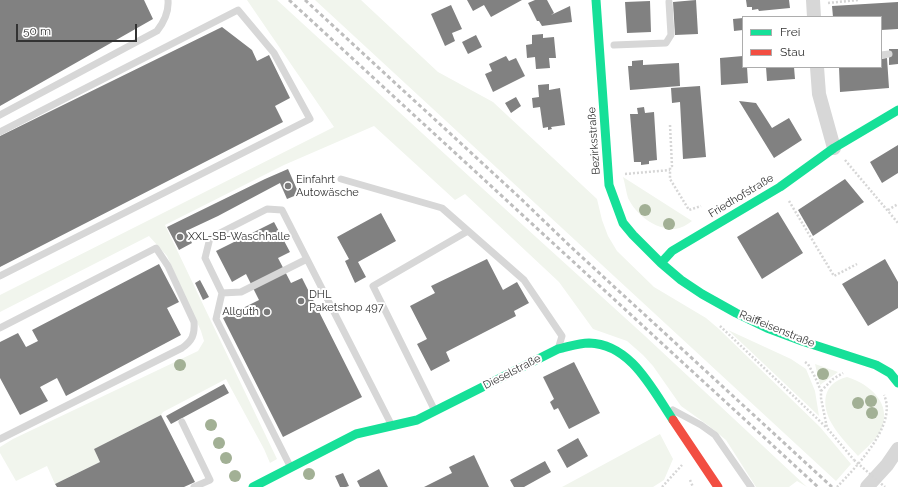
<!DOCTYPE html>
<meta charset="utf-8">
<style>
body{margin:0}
#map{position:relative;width:898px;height:487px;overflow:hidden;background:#fff;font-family:Raleway,sans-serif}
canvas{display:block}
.legend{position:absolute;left:742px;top:16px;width:140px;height:52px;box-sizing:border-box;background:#fff;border:1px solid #adadad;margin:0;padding:5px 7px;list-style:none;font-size:12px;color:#333}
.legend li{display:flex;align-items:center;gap:8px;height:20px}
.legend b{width:20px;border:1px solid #adadad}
.scale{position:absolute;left:16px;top:24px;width:121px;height:18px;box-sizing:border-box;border:2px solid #333;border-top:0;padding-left:5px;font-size:12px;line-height:14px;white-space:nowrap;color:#333;-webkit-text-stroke:3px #fff;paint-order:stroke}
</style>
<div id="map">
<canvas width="898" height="487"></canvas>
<ul class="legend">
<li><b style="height:5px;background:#16e098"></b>Frei</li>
<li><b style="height:5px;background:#f24e42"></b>Stau</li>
</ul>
<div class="scale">50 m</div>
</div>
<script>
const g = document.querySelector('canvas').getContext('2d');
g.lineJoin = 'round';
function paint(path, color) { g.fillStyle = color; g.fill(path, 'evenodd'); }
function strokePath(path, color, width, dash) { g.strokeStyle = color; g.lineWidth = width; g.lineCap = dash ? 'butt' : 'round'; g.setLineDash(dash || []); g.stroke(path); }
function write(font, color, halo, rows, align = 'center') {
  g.font = font + ' Raleway,sans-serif'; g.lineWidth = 4; g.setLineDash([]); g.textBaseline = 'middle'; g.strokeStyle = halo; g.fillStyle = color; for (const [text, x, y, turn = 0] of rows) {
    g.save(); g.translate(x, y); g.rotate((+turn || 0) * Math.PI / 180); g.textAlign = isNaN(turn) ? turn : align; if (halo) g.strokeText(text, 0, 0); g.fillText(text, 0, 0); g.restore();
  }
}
paint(new Path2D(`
 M247,0H277L471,178L645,336L807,487L797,481L789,487H756L726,440L709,426L681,406L653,366L643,355L627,341L593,329L559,282L465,194L455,200L374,126L284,165L165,225L277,459L270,463L264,449L226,379L163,412L161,415L94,449L100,462L55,484L47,466L16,481L0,453V447L13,439L198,351L204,341L201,331L167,256L149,236L0,312V295L334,127Z
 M315,0H361L438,72L493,102L597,199L602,220L608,236L617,251L654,287L706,318L719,329L820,427L851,464L836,481Z
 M623,177L692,221C687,225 681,228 675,229C656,230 636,215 628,198C626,192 625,183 623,177Z
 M728,330L791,359L806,369L815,391L819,416Z
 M815,364L838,372L820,385Z
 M847,377C870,384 893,404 881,430C876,440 866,448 858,456C849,446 839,436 832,424C821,405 822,383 847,377Z
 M660,434L673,459L664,480L653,487H562Z`), '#f1f5ed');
paint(new Path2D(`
 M0,0H144L153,19L0,106Z
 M467,0H522L491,17L484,5L473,11Z
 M535,0H547L554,13L551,15L570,6L572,22L542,26L539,21H537L528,3Z
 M696,0L698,34L675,35L673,2Z
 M746,0H789L790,8L759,11L758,9L752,10V7H747Z
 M650,1L651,32L627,33L625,2Z
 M898,2V29L881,30V17H833L832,6Z
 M451,5L462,29L452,33L455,41L445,46L431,14Z
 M743,18V30L734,31L733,19Z
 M222,27L252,50L257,61L269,55L290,98L275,106L283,122L0,267V136Z
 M543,34V38L554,37L556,58H549L550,68L536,69L535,57L527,58L526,45L532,44V35Z
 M476,35L482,47L468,54L462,42Z
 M889,49H898V64L889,65Z
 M506,56L509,61L516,58L525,76L493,92L485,74L492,71L489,64Z
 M743,56V67H747L748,83L721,85L720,58Z
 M887,58L889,88L840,92L839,67H881V59Z
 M643,60V65L679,63L680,86L630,90L628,66H632V61Z
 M766,67H794L795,79L767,81Z
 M549,84V90L560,88L565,125L551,127L552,129L548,130V127L543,128L540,107L533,108L532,98L539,97L538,85Z
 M700,86L706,157L683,159L680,102L672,103L671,88Z
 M516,97L521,106L511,113L505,103Z
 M739,101L756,103L772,128L789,118L802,140L774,158Z
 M644,107L645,113L654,112L657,160L649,161V164L641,165V162H634L630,114H638L637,108Z
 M898,145V173L882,183L870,162Z
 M288,169L299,194L287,199L280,183L218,216L186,231L192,243L179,250L167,227L265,179Z
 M845,179L864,202L813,236L798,210Z
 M778,212L803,253L762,279L737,237Z
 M381,213L396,241L358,262L366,277L355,283L345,261L349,259L337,237Z
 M274,222L290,252L278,258L291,283L302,278L362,397L283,437L223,318L259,300L246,274L232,282L216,251Z
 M487,259L503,290L517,282L529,303L514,311L516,316L446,352L450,361L431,371L417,344L427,339L410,306L435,293L431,286Z
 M885,259L898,282V308L868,326L842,284Z
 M159,264L179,302L167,308L181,335L66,396L57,378L40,387L48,401L20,415L0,378V342L18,333L26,347L38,341L32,330Z
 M200,280L209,297L203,300L195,283Z
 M574,362L600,413L569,429L558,408L554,410L550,402L554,399L543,377Z
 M224,384L229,393L171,424L166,416Z
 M161,415L195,482L184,487H57L55,484L100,462L94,449Z
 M578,438L588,456L567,468L557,450Z
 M474,455L489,487H424L452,473L449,467Z
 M545,461L551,472L524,487H514L510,480Z
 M379,469L388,487H360L357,481Z
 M343,473L349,486L346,487H340L335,476Z`), '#818181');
strokePath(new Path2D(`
 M828,3L858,0
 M670,125L672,166L670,167V179L689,210L701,206
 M845,160L898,223
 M625,174L670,170
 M789,201L834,276L857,264
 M888,210L898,204
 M720,326L827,428
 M805,362L808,364L815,377L821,391V398L827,428L854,460
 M821,391L833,379L843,373
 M690,480L693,487
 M662,487L682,465
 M837,487C855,468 898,425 884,395`), '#d6d6d6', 2.5, [2, 2]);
strokePath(new Path2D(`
 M614,45L666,43L671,35L669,2
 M881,55L889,54
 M0,115L157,31C164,22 169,12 168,0
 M0,132L238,10L274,53L310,119L0,276
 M341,179L442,208L524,280L562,336L559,346
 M222,293L241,292L307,259
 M0,328L156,248L168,266L194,322C195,335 192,341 182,348L0,439
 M673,410L701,425L715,435L751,487
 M435,411L373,286L468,231
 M182,422L210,480L194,487
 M290,466L216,319L222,293L205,258L210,238L267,209L282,210L391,424`), '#d7d7d7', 7);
strokePath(new Path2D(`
 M813,0L814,17
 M817,67L819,94L834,148
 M867,487L887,465L898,449`), '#d7d7d7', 14);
strokePath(new Path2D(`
 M596,0L609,185L623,223L633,235L661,263L681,280L702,294L736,313L767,328L802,341L876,365L890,373L898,383
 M661,263L672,251L780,187L834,148L898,110
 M253,487L356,434L417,420L558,349C568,347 578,343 589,343C631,344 652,389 673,420`), '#16e098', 9);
strokePath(new Path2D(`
 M673,420L718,487`), '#f24e42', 9);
strokePath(new Path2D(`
 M289,0L818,487
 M305,0L518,196L571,247L832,487`), '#bebebe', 3, [4, 3]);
strokePath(new Path2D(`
 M854,460L885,487`), '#d6d6d6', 2.5, [2, 2]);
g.fillStyle = '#a2b095';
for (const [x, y] of [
 [645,210],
 [669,224],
 [180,365],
 [823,374],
 [871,401],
 [858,403],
 [872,413],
 [211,425],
 [219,443],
 [226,458],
 [309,474],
 [235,476]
]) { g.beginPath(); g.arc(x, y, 6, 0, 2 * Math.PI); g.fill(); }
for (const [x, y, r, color] of [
 [288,186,4,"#7a7a7a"],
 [180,237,4,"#7a7a7a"],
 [301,301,4,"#7a7a7a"],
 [267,312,4,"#7a7a7a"]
]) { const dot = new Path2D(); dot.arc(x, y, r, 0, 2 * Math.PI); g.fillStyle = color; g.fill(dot); strokePath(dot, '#fff', 1.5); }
write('11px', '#333', '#fff', [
 ["Bezirksstraße",594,141,-94],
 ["Friedhofstraße",741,196,-31],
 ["Raiffeisenstraße",777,329,22],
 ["Dieselstraße",512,372,-27]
]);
write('11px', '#333', '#fff', [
 ["Einfahrt",296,180],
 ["Autowäsche",296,193],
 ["XXL-SB-Waschhalle",188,237],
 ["DHL",309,295],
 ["Paketshop 497",309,308],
 ["Allguth",259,312,"right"]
], 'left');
</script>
